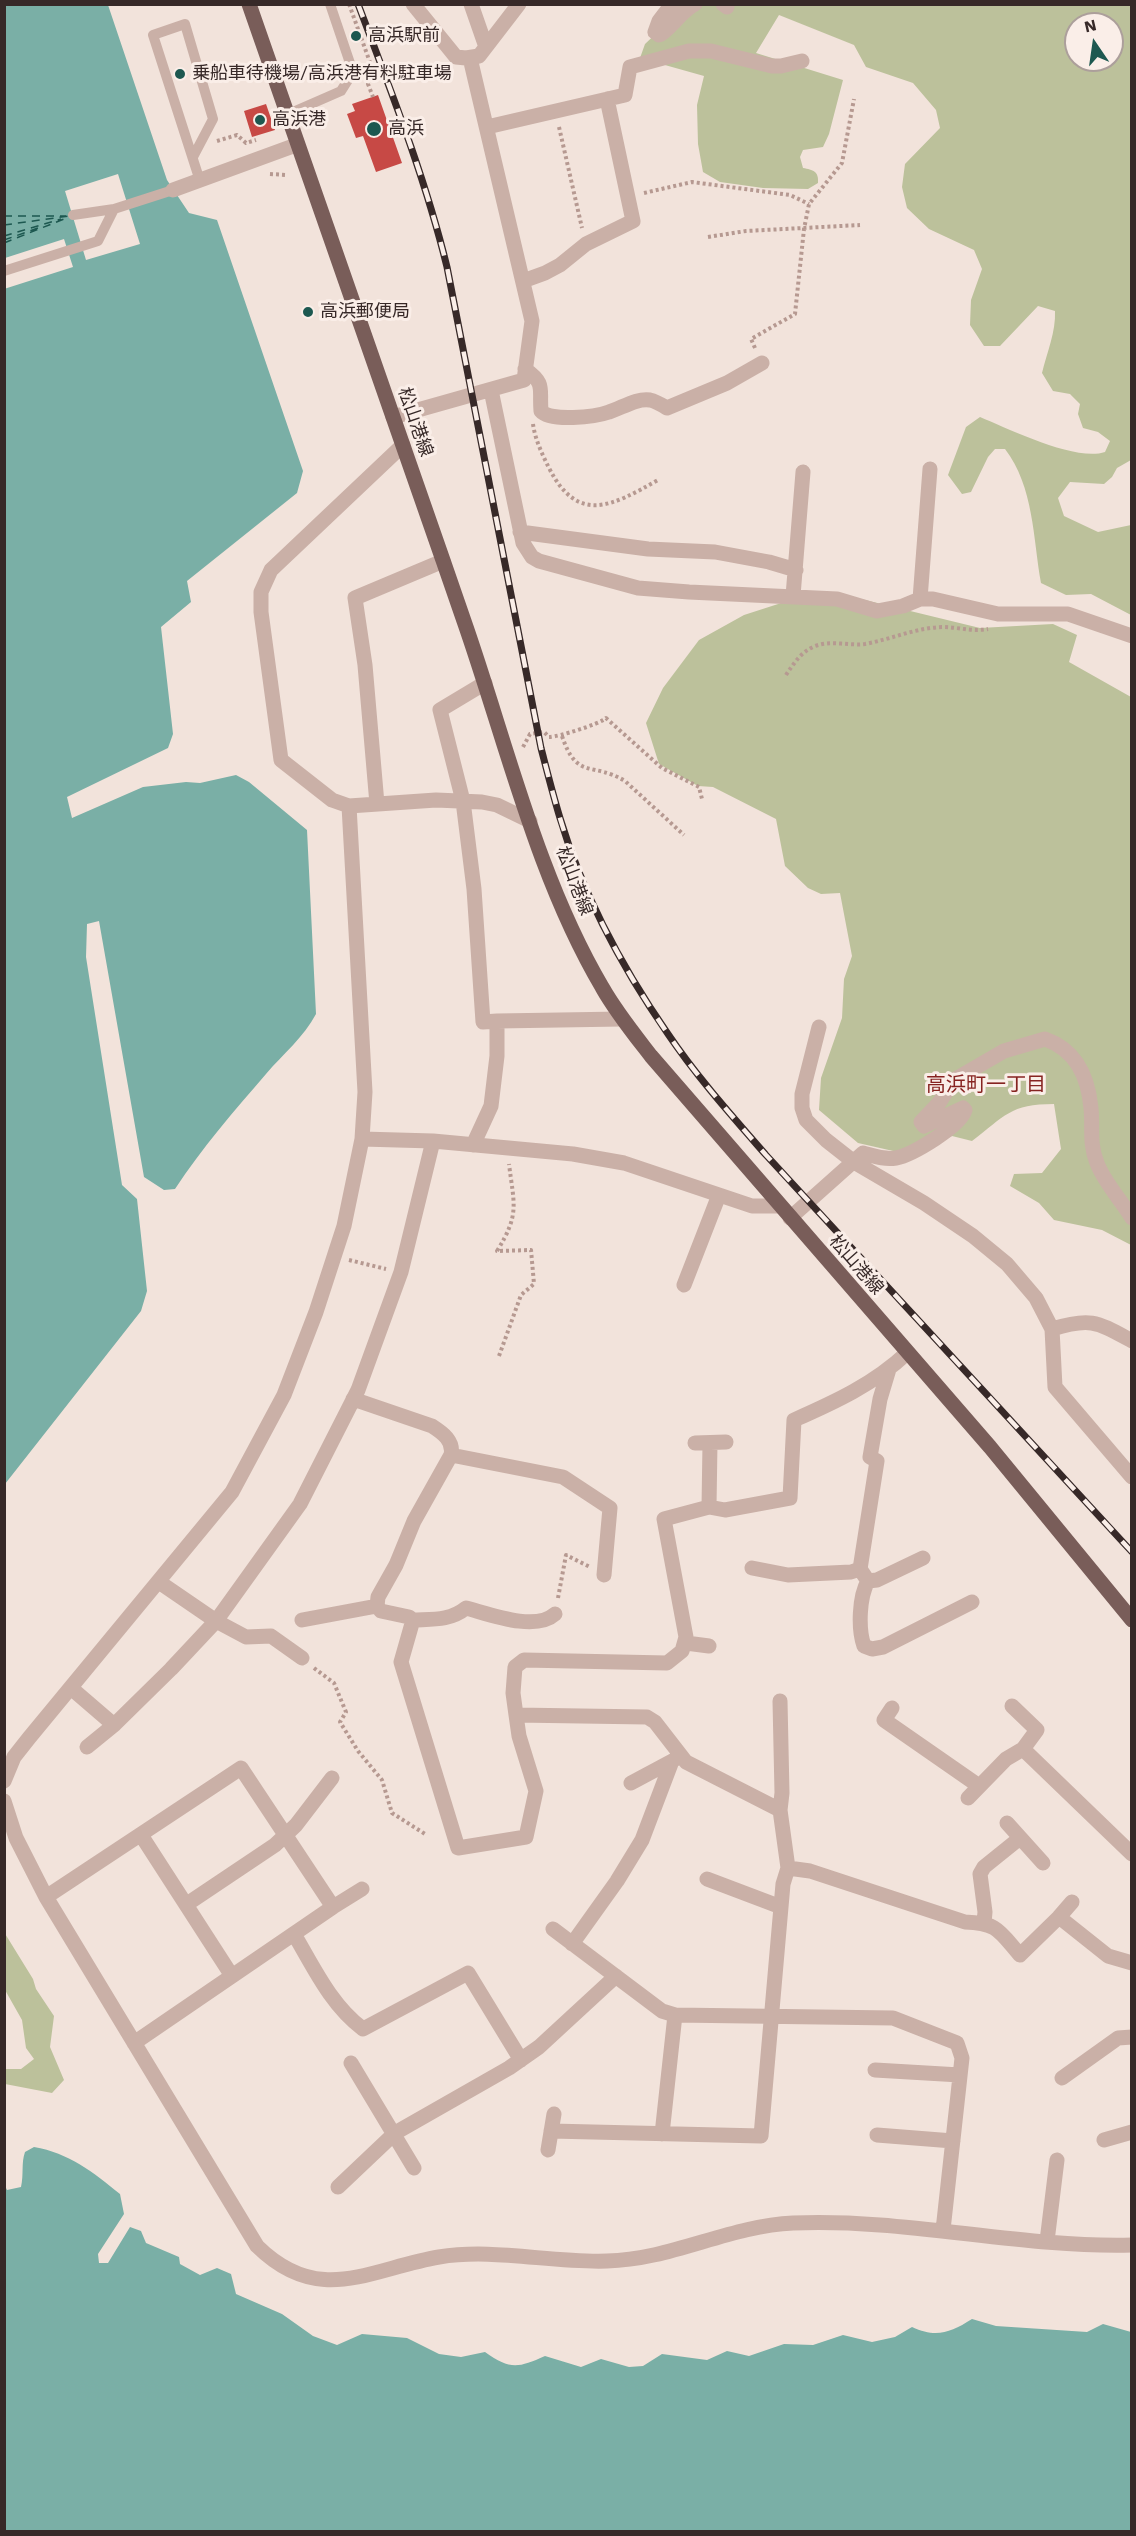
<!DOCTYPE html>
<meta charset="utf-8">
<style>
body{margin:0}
#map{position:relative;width:1136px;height:2536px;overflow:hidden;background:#f2e3db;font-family:"Work Sans",sans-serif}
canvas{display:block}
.frame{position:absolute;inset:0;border:6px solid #372928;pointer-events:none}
.north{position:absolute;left:1064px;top:12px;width:60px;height:60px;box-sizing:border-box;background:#faeee8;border:2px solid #ac9f9b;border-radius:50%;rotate:347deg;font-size:16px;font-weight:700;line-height:24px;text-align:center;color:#372928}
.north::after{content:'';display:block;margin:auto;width:21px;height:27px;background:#1d5850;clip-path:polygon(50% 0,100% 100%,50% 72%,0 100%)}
</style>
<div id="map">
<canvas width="1136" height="2536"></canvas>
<div class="frame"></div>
<div class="north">N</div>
</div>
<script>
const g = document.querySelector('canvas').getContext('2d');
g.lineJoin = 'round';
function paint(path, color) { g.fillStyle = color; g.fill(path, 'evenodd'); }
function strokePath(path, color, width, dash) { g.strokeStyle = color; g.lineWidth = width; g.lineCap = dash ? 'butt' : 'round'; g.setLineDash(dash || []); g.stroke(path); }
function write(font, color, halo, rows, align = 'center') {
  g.font = font + ' "Work Sans","Noto Sans JP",sans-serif'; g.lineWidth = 6; g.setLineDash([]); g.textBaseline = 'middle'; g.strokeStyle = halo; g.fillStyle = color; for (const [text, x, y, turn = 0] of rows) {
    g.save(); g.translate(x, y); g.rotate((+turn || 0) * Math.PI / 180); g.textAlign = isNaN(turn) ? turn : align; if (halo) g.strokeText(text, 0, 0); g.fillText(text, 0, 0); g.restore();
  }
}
paint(new Path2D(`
 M679,5H1131V460L1117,468L1112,477L1104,484L1070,482L1058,498L1064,516L1098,532L1131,525V615L1091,594L1066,595L1041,583C1033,538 1034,487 1005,449H995L988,457L971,492L962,494L948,475L966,427L980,417C1009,429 1076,462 1105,452L1110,441L1098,432L1083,428L1078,414L1080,404L1070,394L1053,391L1042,373C1047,352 1056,332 1055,311L1038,306L1000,346H984L970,325L971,300L982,269L974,250L929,229L907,208L902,187L905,164L940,128L936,110L913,83L866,67L854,45L779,15L756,53L843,80L829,134L823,147L803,150L800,157L803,168C813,170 819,171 818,183L808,189L763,188L720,182L703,172L698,144L697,105L704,76L640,58L645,44L667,23ZM1076,24H1112V60H1076Z
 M806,595L861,599L980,628L1053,624L1077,635L1069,662L1131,697V1245L1102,1230L1054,1220L1039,1203L1010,1186L1014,1174L1042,1173L1061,1149L1054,1104C1010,1104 1005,1116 972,1141L952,1136L929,1146L902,1153L858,1143L819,1110L821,1078L842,1018L844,979L852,956L840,893L821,894L808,888L785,866L776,819L713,787L698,786L659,764L646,723L663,688L699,640L744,615Z
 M4,1932L33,1979L36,1989L54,2016L50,2047L64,2080L52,2093L5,2084V2069H21L34,2059L26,2048L22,2020L5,1990Z`), '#bcc19b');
paint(new Path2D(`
 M5,5H108L167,180L189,213L217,220L303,471L297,493L187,581L191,602L161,627L173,734L168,748L67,797L72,818L143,787L186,782L200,783L236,775L249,782L307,830L316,1014C304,1037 283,1054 266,1074C234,1111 202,1148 175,1189L164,1190L144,1177L99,921L87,924L86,957L122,1185L137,1199L147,1291L141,1311L5,1484Z
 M34,2147C69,2153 93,2172 120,2194L124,2214L98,2254L99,2263H108L130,2227L141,2231L146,2243L179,2257L180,2264L200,2275L217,2268L231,2274L236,2294L282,2314L313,2336L337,2345L362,2334L407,2338L439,2354L461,2357L485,2352C510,2370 518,2368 545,2356L581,2367L601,2359L629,2367L643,2366L662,2354L707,2360L727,2351L749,2356L784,2344L813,2345L843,2335L872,2342L895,2337L912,2327C936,2338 950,2333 972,2319L996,2326L1087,2332L1103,2324L1131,2332V2531H5V2186L7,2190L21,2187C24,2174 21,2163 25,2152Z`), '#7aafa6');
paint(new Path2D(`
 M118,174L140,244L86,260L65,191Z
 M64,239L73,267L4,289L5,258Z`), '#f2e3db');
strokePath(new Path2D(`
 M4,216H66
 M4,225L69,216
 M4,236L61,219
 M4,240L38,228
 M4,243L69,217`), '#1d5850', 1.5, [8, 6]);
paint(new Path2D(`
 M378,95L402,163L376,172L363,136L356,138L347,114L355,111L352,104Z
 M266,104L275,130L252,137L244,111Z`), '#c74945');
strokePath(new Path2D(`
 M349,4L372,68L368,84L373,97
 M559,127L582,228
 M217,141L237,135L246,143L256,140
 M270,174L287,175
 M644,193L692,182L790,195L809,204
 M708,237L746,231L860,225
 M755,348L751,339L795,314L804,229L809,204L842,163L854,99
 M533,424C535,439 542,454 549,468C578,525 612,506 658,480
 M786,675C794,663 801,652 815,646C831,640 849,646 865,644C892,639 915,628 942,627C958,627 972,632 988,629
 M562,736C577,781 592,761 625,781L684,835
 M523,747L530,734L544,732L549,737C558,737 600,724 606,718L662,768L699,787L702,799
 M349,1260L386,1269
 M499,1356L521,1295L534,1284L531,1250L497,1251C520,1214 514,1205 509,1164
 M558,1598L566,1555L590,1567
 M314,1668L334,1683L346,1712L340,1722L358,1751L382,1780L392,1813L425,1834`), '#b69991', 4, [3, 3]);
strokePath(new Path2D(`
 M286,115L341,91L353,72L330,4
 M193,157L213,119L185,24L153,35L200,181
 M73,215L114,209L173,190
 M4,271L98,241L114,209`), '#cab0a7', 10);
strokePath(new Path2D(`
 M413,4L456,57L466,58L479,56L519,4
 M471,4L486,47
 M672,4L659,21L655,32L659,35C668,32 680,12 695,4
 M723,4L727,7
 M487,127L625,95L630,67L689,51H711L772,66H781L802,61
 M523,281L545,273L560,265L586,244L633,221L607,99
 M525,369C546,384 539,388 541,411C550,422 595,417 609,412C622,408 636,398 650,400C655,401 662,405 667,408L727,383L762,363
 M491,390L523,543L532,557L539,561L638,588L689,592L837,599L877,611L903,606L920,599H933L998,614H1068L1132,636
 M393,417L524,380L532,321L470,58
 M403,445L271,570L261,592V612L281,760L332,800L349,806L436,800L482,802L497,805L530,821
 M520,532L648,549L715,552L769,562L796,570
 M793,596L803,472
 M920,599L930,469
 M377,804L365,665L355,598L443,561
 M497,1021L622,1019
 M819,1027L802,1094V1108L806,1120L826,1140L854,1162L924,1203L973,1236L1007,1264L1036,1298L1052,1329L1055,1387L1132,1477
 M362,1139L433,1141L573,1154L624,1163L752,1206H780
 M473,1145L491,1106L497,1056V1021L483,1022L474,889L463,801L440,710L485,683
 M790,1218L863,1153C874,1156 884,1160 896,1158C912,1155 961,1126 965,1110L963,1108L924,1126L921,1122L939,1103L954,1080L1004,1051L1045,1039C1076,1050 1088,1076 1091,1108C1093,1127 1089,1144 1097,1163C1104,1182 1121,1200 1132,1218
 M684,1285L719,1195
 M1052,1329C1091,1317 1097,1322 1132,1341
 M353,1399L432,1426C443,1433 454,1441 451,1455L414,1521L396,1565L378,1597L377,1606L381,1611L409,1617L413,1620L401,1662L458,1848L526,1837L536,1791L519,1736L516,1715
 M695,1443L726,1442
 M451,1455L563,1477L610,1508L604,1575
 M709,1507L710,1443
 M752,1568L788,1575L851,1572L860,1569L877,1461L870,1457L880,1399L889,1369
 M860,1569L868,1581C859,1597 858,1629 864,1646L872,1649L883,1647L972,1602
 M868,1581L877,1580L923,1558
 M159,1582L216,1621L246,1637L271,1636L302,1658
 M302,1620L377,1606
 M413,1620C432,1619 450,1621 466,1608C489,1614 535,1632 555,1614
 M686,1643L709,1646
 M71,1688L114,1725
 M780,1701L782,1793L780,1810
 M1012,1706L1037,1730L1023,1749
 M892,1708L884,1720L979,1786
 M87,1747L114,1725L171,1669L216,1621L300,1504L358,1390L401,1272L433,1141
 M4,1781L14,1757L29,1738L232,1492L284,1395L316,1312L344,1226L362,1139L365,1092L349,806
 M631,1783L674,1760
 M968,1798L1006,1759L1023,1749L1132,1854
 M4,1801L16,1838L46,1897L257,2246C319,2307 369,2269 439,2257C494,2248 551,2263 607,2261C670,2260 729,2226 793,2223C906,2218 1018,2248 1132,2245
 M1007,1823L1043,1863
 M141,1835L232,1976
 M788,1868L810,1871L965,1922C998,1923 999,1931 1020,1955L1059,1917L1108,1956L1132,1963
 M707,1879L781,1907
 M46,1897L241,1768L333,1907L134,2043
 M187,1904L275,1845L296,1825L332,1778
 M333,1907L362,1889
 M1059,1917L1072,1902
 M984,1923L985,1912L980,1874L984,1867L1020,1838
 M553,1929L662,2011L675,2015L893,2018L957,2043L962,2058L943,2230
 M294,1934C314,1968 331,2005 363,2029L468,1973L521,2060
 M572,1944L617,1881L642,1840L672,1761
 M351,2063L414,2168
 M875,2070L960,2075
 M1062,2078L1118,2038L1132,2037
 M551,2131L761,2136L783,1884L788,1868L780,1810L686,1762L655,1722L647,1717L516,1715L513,1693L515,1667L524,1660L667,1663L682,1651L686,1637L664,1519L709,1507L725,1510L790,1498L794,1420C835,1402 874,1384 907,1353
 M662,2134L675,2015
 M877,2135L953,2141
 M1104,2140L1132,2132
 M548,2150L554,2114
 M338,2187L395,2133L509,2068L539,2047L616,1976
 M1047,2241L1057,2160`), '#cab0a7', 15);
strokePath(new Path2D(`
 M173,190L296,145`), '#cab0a7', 15);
strokePath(new Path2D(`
 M249,4C319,210 393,415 464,621C506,741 537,877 602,987C616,1012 634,1034 651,1056L990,1447L1132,1620`), '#795d59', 15);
const rail = new Path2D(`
 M358,4C391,91 425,177 447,267L541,748C547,771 553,795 560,818C583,895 623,969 668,1034C697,1077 732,1116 766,1155L1132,1552`);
strokePath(rail, '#372928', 7);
strokePath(rail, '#faeee8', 4.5, [14]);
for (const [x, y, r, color] of [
 [356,36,6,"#1d5850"],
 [180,74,6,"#1d5850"],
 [260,120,6,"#1d5850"],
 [374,129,8,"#1d5850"],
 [308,312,6,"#1d5850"]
]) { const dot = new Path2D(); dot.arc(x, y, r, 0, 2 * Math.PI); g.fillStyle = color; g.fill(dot); strokePath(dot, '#faeee8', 2); }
write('18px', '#372928', '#faeee8', [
 ["高浜駅前",368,36],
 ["乗船車待機場/高浜港有料駐車場",192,74],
 ["高浜港",272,120],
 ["高浜",388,129],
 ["高浜郵便局",320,312]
], 'left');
write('18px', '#372928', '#faeee8', [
 ["松山港線",415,422,71],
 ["松山港線",574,881,69],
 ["松山港線",856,1265,49]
]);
write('20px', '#862320', '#faeee8', [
 ["高浜町一丁目",986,1085]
]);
</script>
